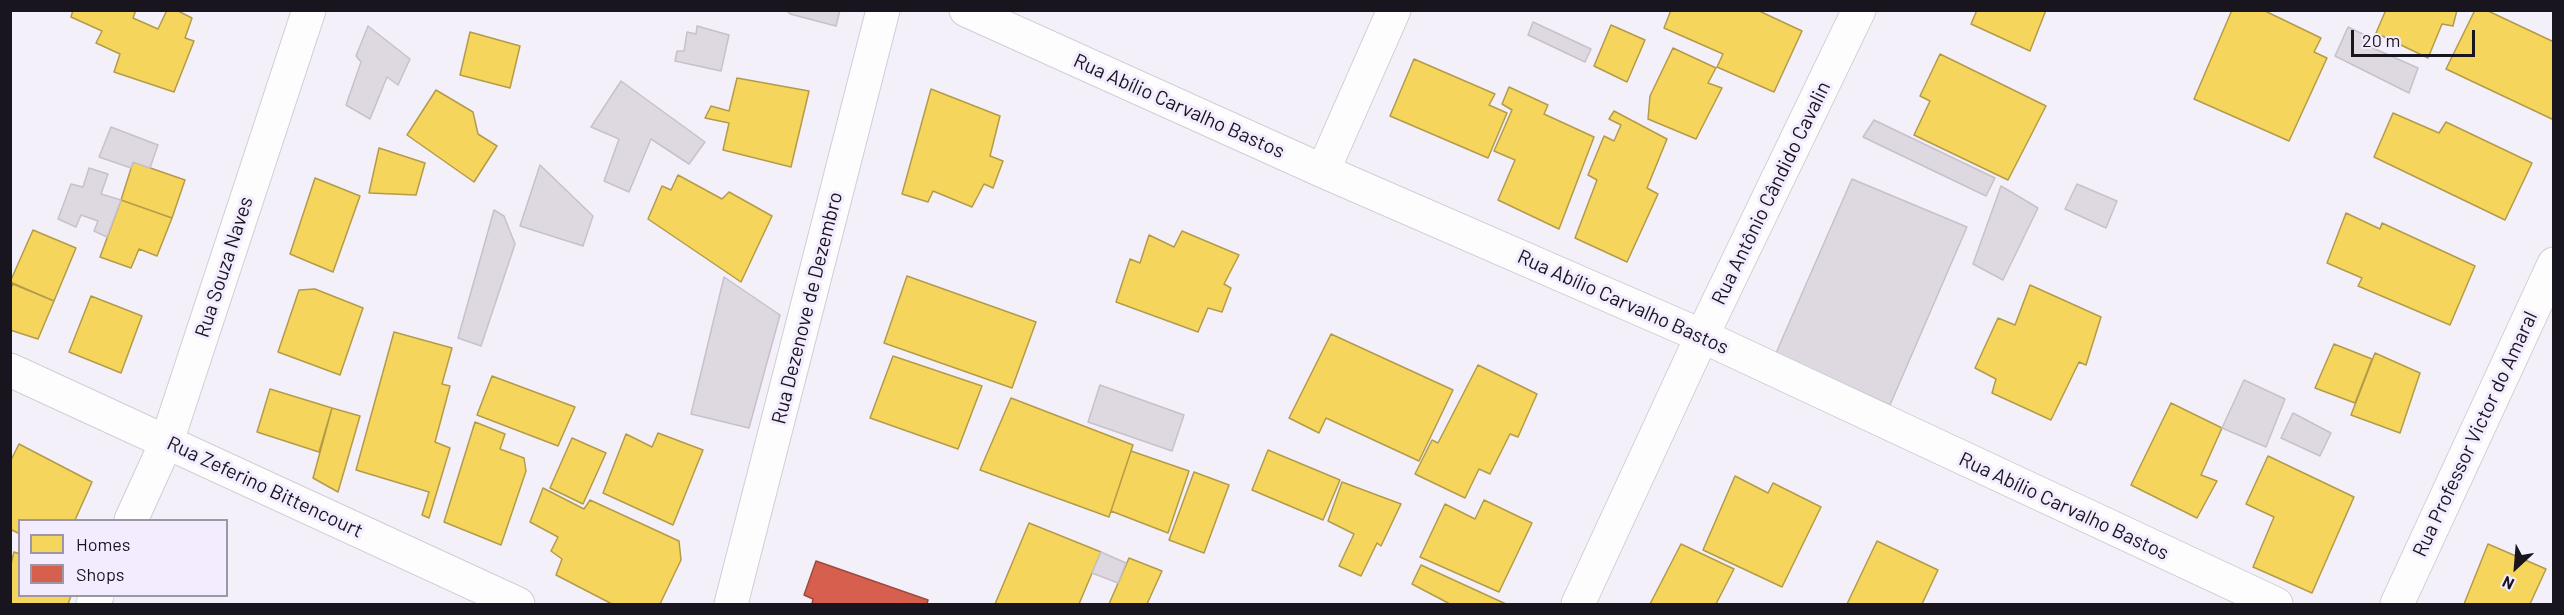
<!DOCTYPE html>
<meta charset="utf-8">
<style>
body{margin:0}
#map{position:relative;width:2564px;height:615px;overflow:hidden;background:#f4f0fa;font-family:Barlow,sans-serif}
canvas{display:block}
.frame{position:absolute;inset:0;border:12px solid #19151f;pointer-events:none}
.legend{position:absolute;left:18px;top:519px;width:210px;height:78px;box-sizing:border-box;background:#f3ecfe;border:2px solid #9c96a5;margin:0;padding:8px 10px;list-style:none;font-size:18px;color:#19151f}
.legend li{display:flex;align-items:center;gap:12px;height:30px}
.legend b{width:30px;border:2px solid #9c96a5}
.north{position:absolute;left:2486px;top:537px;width:60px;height:60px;-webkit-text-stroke:4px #f3ecfe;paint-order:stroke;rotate:206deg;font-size:16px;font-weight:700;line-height:24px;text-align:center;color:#19151f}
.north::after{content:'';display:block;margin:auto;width:21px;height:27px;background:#19151f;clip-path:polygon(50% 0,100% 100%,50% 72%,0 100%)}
.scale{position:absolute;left:2351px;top:30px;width:124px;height:27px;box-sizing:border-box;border:3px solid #19151f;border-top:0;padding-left:8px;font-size:18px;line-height:21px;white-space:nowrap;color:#19151f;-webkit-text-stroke:4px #f3ecfe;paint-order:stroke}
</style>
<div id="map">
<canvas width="2564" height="615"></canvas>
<div class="frame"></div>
<ul class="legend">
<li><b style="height:16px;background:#f6d55c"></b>Homes</li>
<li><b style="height:16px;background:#d6604d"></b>Shops</li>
</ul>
<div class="north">N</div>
<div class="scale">20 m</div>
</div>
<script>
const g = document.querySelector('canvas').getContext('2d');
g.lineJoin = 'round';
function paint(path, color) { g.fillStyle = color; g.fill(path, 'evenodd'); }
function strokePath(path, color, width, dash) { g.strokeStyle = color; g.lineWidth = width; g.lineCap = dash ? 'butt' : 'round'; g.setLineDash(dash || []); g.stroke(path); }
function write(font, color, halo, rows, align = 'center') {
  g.font = font + ' Barlow,sans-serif'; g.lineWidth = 6; g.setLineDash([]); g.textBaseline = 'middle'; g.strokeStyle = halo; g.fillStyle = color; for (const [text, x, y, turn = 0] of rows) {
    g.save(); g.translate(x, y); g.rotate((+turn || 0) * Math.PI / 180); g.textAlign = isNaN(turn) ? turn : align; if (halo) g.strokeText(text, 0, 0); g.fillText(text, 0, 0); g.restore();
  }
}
const homes = new Path2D(`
 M73,10H136L133,18L158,29L167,10H176L192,18L185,38L194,41L174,92L114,72L120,54L96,43L102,31L71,17Z
 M1671,10H1757L1802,31L1774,92L1717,67L1723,54L1664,28Z
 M1977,10H2046L2030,51L1971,24Z
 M2232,10H2263L2321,38L2314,52L2327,58L2289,141L2194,99Z
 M2383,10H2457L2453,26L2442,24L2428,58L2376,33L2385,12Z
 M2475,10H2486L2554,42V120L2446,69Z
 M1611,25L1645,40L1627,82L1594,66Z
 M470,32L520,46L510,88L460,75Z
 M1673,48L1716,68L1708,83L1722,88L1696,139L1648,119L1650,96Z
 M1940,54L2046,106L2008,180L1914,135L1930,101L1920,96Z
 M1414,59L1495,94L1489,105L1507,113L1488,158L1390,116Z
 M737,78L809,91L791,167L723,150L729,123L705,118L711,106L729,111Z
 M1509,87L1548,105L1544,114L1594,137L1559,229L1498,200L1515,160L1494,151L1512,110L1502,104Z
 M931,89L1000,116L990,156L1003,161L993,188L984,184L972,207L933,191L928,202L902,194Z
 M436,90L473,112L478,134L497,146L474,182L407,135Z
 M1614,111L1667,139L1647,188L1658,194L1627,262L1575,238L1597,180L1588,175L1604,136L1614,141L1621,125L1609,119Z
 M2393,113L2439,133L2446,122L2532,163L2505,220L2374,157Z
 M379,148L425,163L416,195L369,193Z
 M133,162L185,180L172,218L121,200Z
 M678,175L722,199L729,192L772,216L741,282L648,219L662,186L671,190Z
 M315,178L360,196L333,272L290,254Z
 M121,200L172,218L157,256L139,249L131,268L100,257Z
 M2346,213L2380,229L2382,223L2475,266L2450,325L2358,286L2362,278L2327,263Z
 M33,230L76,248L54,301L10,282Z
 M1182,231L1239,255L1224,284L1231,288L1222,312L1208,308L1198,332L1116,302L1130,259L1140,263L1149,235L1174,247Z
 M907,276L1036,322L1012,388L884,343Z
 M13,284L54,301L38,339L10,330V289Z
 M2030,285L2101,317L2086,365L2079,362L2051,420L1992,393L1996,379L1975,368L1998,318L2015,325Z
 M315,289L363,308L340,375L278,352L299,290Z
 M91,296L142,316L121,373L69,352Z
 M394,332L452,348L442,384L450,386L435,442L450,448L429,518L422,515L429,492L356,470Z
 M1331,334L1453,390L1419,461L1326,418L1319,433L1289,418Z
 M2334,344L2372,359L2355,403L2315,388Z
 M2375,353L2420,373L2400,433L2351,415Z
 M893,356L982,386L958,449L870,418Z
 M1478,365L1537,394L1518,437L1510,434L1490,474L1479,469L1465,498L1415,474L1432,440L1438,443Z
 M492,376L575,407L558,446L477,415Z
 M270,389L332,408L319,452L257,432Z
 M1011,398L1133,445L1109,517L980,470Z
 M2171,403L2222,428L2201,475L2217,481L2197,518L2131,485Z
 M332,408L360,416L338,492L313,478Z
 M475,422L505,434L500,449L524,458L526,471L501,545L444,522Z
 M658,433L703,450L673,525L603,493L626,434L652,447Z
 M572,438L606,453L583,504L550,488Z
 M19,444L92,482L75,520H20V534L10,529V462Z
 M1268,450L1340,480L1323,520L1252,490Z
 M1131,451L1189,471L1168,533L1111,511Z
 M2268,456L2354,497L2312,593L2253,567L2274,517L2246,504Z
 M1194,472L1229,485L1204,553L1169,540Z
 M1735,476L1768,493L1773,483L1821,507L1782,587L1703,550Z
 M1342,482L1401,504L1381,546L1377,543L1361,576L1339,566L1354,534L1328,521Z
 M543,488L584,509L590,500L679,541L681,560L660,604H612L556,575L562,559L551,551L558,537L530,522Z
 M1484,500L1532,523L1499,592L1420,557L1445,504L1475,519Z
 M1029,523L1101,552L1079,604H995Z
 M1877,541L1938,570L1922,604H1847Z
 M1681,544L1734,569L1716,604H1650Z
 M2488,544L2546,569L2530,604H2464Z
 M14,552L20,554V596H71L68,604H10V568Z
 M1129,558L1162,571L1147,604H1109Z
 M1421,565L1506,604H1450L1412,584Z`);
paint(homes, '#f6d55c');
strokePath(homes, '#b49b4a', 1.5);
const shops = new Path2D(`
 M816,561L928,600L927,604H812L813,599L804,595Z`);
paint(shops, '#d6604d');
strokePath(shops, '#9d4a3f', 1.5);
const building = new Path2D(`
 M786,10H840L836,26L790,14Z
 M1533,22L1591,49L1585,62L1528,35Z
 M368,26L410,59L398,85L387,77L370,119L346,105L361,62L356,56Z
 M697,26L729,35L721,71L675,61L677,51H684L687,32L696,34Z
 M2348,27L2367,36L2364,44L2418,68L2409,93L2335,56Z
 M621,81L705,142L689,164L651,139L629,192L604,181L619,139L591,127Z
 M1874,120L1995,178L1986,196L1863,137Z
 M111,127L158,145L150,168L133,162L131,168L99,157Z
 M540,165L593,216L583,246L520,226Z
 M89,168L108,174L101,194L121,200L107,237L94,231L98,221L81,215L76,227L58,219L71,184L83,187Z
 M1852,179L1967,227L1890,405L1776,353Z
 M2077,184L2117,201L2106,228L2065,209Z
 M2001,186L2038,208L2003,280L1973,264Z
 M494,210L504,216L515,244L481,346L458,338Z
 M724,277L780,315L749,428L691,414Z
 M2244,380L2285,399L2266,447L2222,428Z
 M1100,385L1184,415L1172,451L1088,422Z
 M2293,413L2331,433L2320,456L2281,438Z
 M1101,552L1126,563L1118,583L1092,573Z`);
paint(building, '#ded8e1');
strokePath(building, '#c7c1ca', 1.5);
const street = new Path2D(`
 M966,10L1323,171L1702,336L2276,604
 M1323,171L1394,10
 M10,370L518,604
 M131,520L167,441L309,10
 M93,604L97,596
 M1578,604L1702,336L1859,10
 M2397,604L2554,264`);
const secondary = new Path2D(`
 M731,604L883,10`);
strokePath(street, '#d1cdd6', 35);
strokePath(secondary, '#d1cdd6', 35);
strokePath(street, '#fdfdfe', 33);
strokePath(secondary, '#fdfdfe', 33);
write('20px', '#19151f', '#f3ecfe', [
 ["Rua Abílio Carvalho Bastos",1179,106,24],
 ["Rua Antônio Cândido Cavalin",1771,193,-64],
 ["Rua Souza Naves",224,267,-72],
 ["Rua Abílio Carvalho Bastos",1623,302,24],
 ["Rua Dezenove de Dezembro",807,308,-76],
 ["Rua Professor Victor do Amaral",2475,434,-65],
 ["Rua Zeferino Bittencourt",265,487,25],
 ["Rua Abílio Carvalho Bastos",2064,506,25]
]);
</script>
